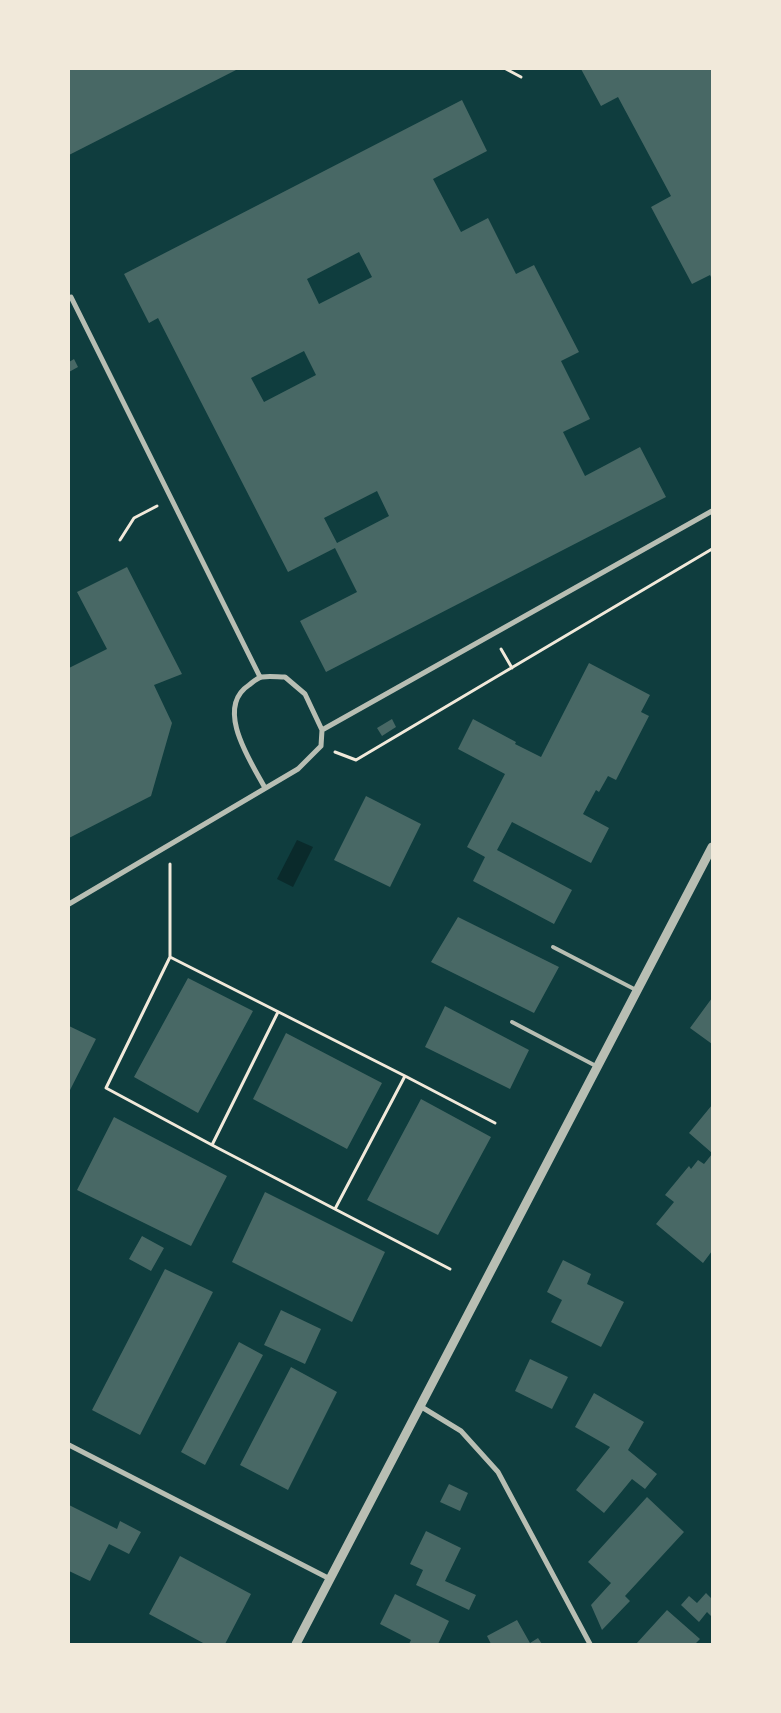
<!DOCTYPE html>
<style>
body{margin:0}
#map{position:relative;width:781px;height:1713px;overflow:hidden;background:#0f3d3e;font-family:Cabin,sans-serif}
canvas{display:block}
.frame{position:absolute;inset:0;border:70px solid #f1e9da;pointer-events:none}
</style>
<div id="map">
<canvas width="781" height="1713"></canvas>
<div class="frame"></div>
</div>
<script>
const g = document.querySelector('canvas').getContext('2d');
g.lineJoin = 'round';
function paint(path, color) { g.fillStyle = color; g.fill(path, 'evenodd'); }
function strokePath(path, color, width, dash) { g.strokeStyle = color; g.lineWidth = width; g.lineCap = dash ? 'butt' : 'round'; g.setLineDash(dash || []); g.stroke(path); }
paint(new Path2D(`
 M297,840L313,847L293,887L277,879Z`), '#0a2a2b');
paint(new Path2D(`
 M69,69H238L69,155Z
 M581,69H712V279L710,275L692,284L651,207L671,196L618,97L601,106Z
 M462,100L487,151L433,179L461,232L488,218L516,274L534,265L579,352L561,361L590,419L563,432L585,476L640,447L666,497L326,672L300,621L357,592L335,548L288,572L158,318L149,323L124,274ZM359,252L372,277L319,304L307,279ZM304,351L316,375L264,402L251,378ZM377,491L389,516L337,543L324,518Z
 M74,359L78,367L69,372V362Z
 M127,567L182,674L154,685L172,723L151,796L69,838V668L107,649L77,592Z
 M589,663L650,695L641,712L649,716L616,780L608,776L599,792L596,790L583,814L609,828L591,863L512,822L497,850L572,890L554,924L473,881L485,857L467,847L505,774L458,749L473,719L516,742L515,744L541,757Z
 M392,719L396,727L382,736L377,728Z
 M366,796L421,824L390,887L334,860Z
 M458,917L559,967L534,1013L431,962Z
 M188,978L253,1011L198,1113L134,1077Z
 M712,998V1044L690,1028Z
 M445,1006L529,1050L510,1089L425,1047Z
 M69,1026L96,1039L69,1092Z
 M286,1033L382,1083L347,1149L253,1099Z
 M421,1099L491,1137L438,1235L367,1200Z
 M712,1105V1153L689,1133Z
 M114,1117L227,1176L191,1246L77,1190Z
 M712,1154V1251L703,1263L656,1224L674,1202L665,1195L689,1166L691,1169L698,1160L704,1164Z
 M265,1192L385,1252L352,1322L232,1262Z
 M142,1236L164,1248L151,1271L129,1259Z
 M563,1260L591,1274L587,1284L624,1302L601,1347L551,1322L562,1300L547,1292Z
 M165,1269L213,1292L140,1435L92,1410Z
 M281,1310L321,1329L305,1364L264,1345Z
 M239,1342L263,1355L205,1465L181,1452Z
 M530,1359L568,1377L552,1409L515,1391Z
 M291,1367L337,1392L288,1490L240,1465Z
 M594,1393L644,1422L628,1450L657,1474L645,1489L632,1479L604,1513L576,1490L610,1447L575,1427Z
 M449,1484L468,1493L460,1511L440,1502Z
 M647,1497L684,1532L625,1596L630,1601L602,1630L591,1605L611,1583L588,1562Z
 M69,1505L117,1529L120,1521L141,1532L129,1554L109,1544L90,1581L69,1571Z
 M426,1531L461,1548L445,1581L476,1595L469,1610L416,1585L423,1570L410,1564Z
 M180,1556L251,1594L225,1644H205L149,1614Z
 M706,1593L712,1599V1617L707,1612L699,1622L681,1605L689,1596L697,1603Z
 M395,1594L449,1621L438,1644H409L411,1640L380,1624Z
 M667,1610L700,1639L695,1644H636Z
 M517,1620L530,1643L538,1638L542,1644H491L487,1636Z`), '#486865');
strokePath(new Path2D(`
 M506,69L521,77
 M120,540L134,518L157,506
 M501,649L512,668
 M335,752L356,760L712,549
 M170,864V957L405,1076L335,1209
 M170,957L106,1088L212,1145
 M278,1012L212,1145L450,1269
 M405,1076L495,1123`), '#f1e9da', 3);
strokePath(new Path2D(`
 M553,947L638,991
 M512,1022L596,1066`), '#b8beb3', 4);
strokePath(new Path2D(`
 M71,297L260,677
 M322,730L712,511
 M69,904L298,769L321,746L322,730L305,694L285,677C278,677 269,676 262,677C257,678 253,682 249,685C214,708 251,762 265,788
 M420,1406L461,1431L498,1472L590,1644
 M69,1445L330,1579`), '#b8beb3', 5);
strokePath(new Path2D(`
 M296,1644C434,1378 575,1113 712,847`), '#b8beb3', 9);
</script>
